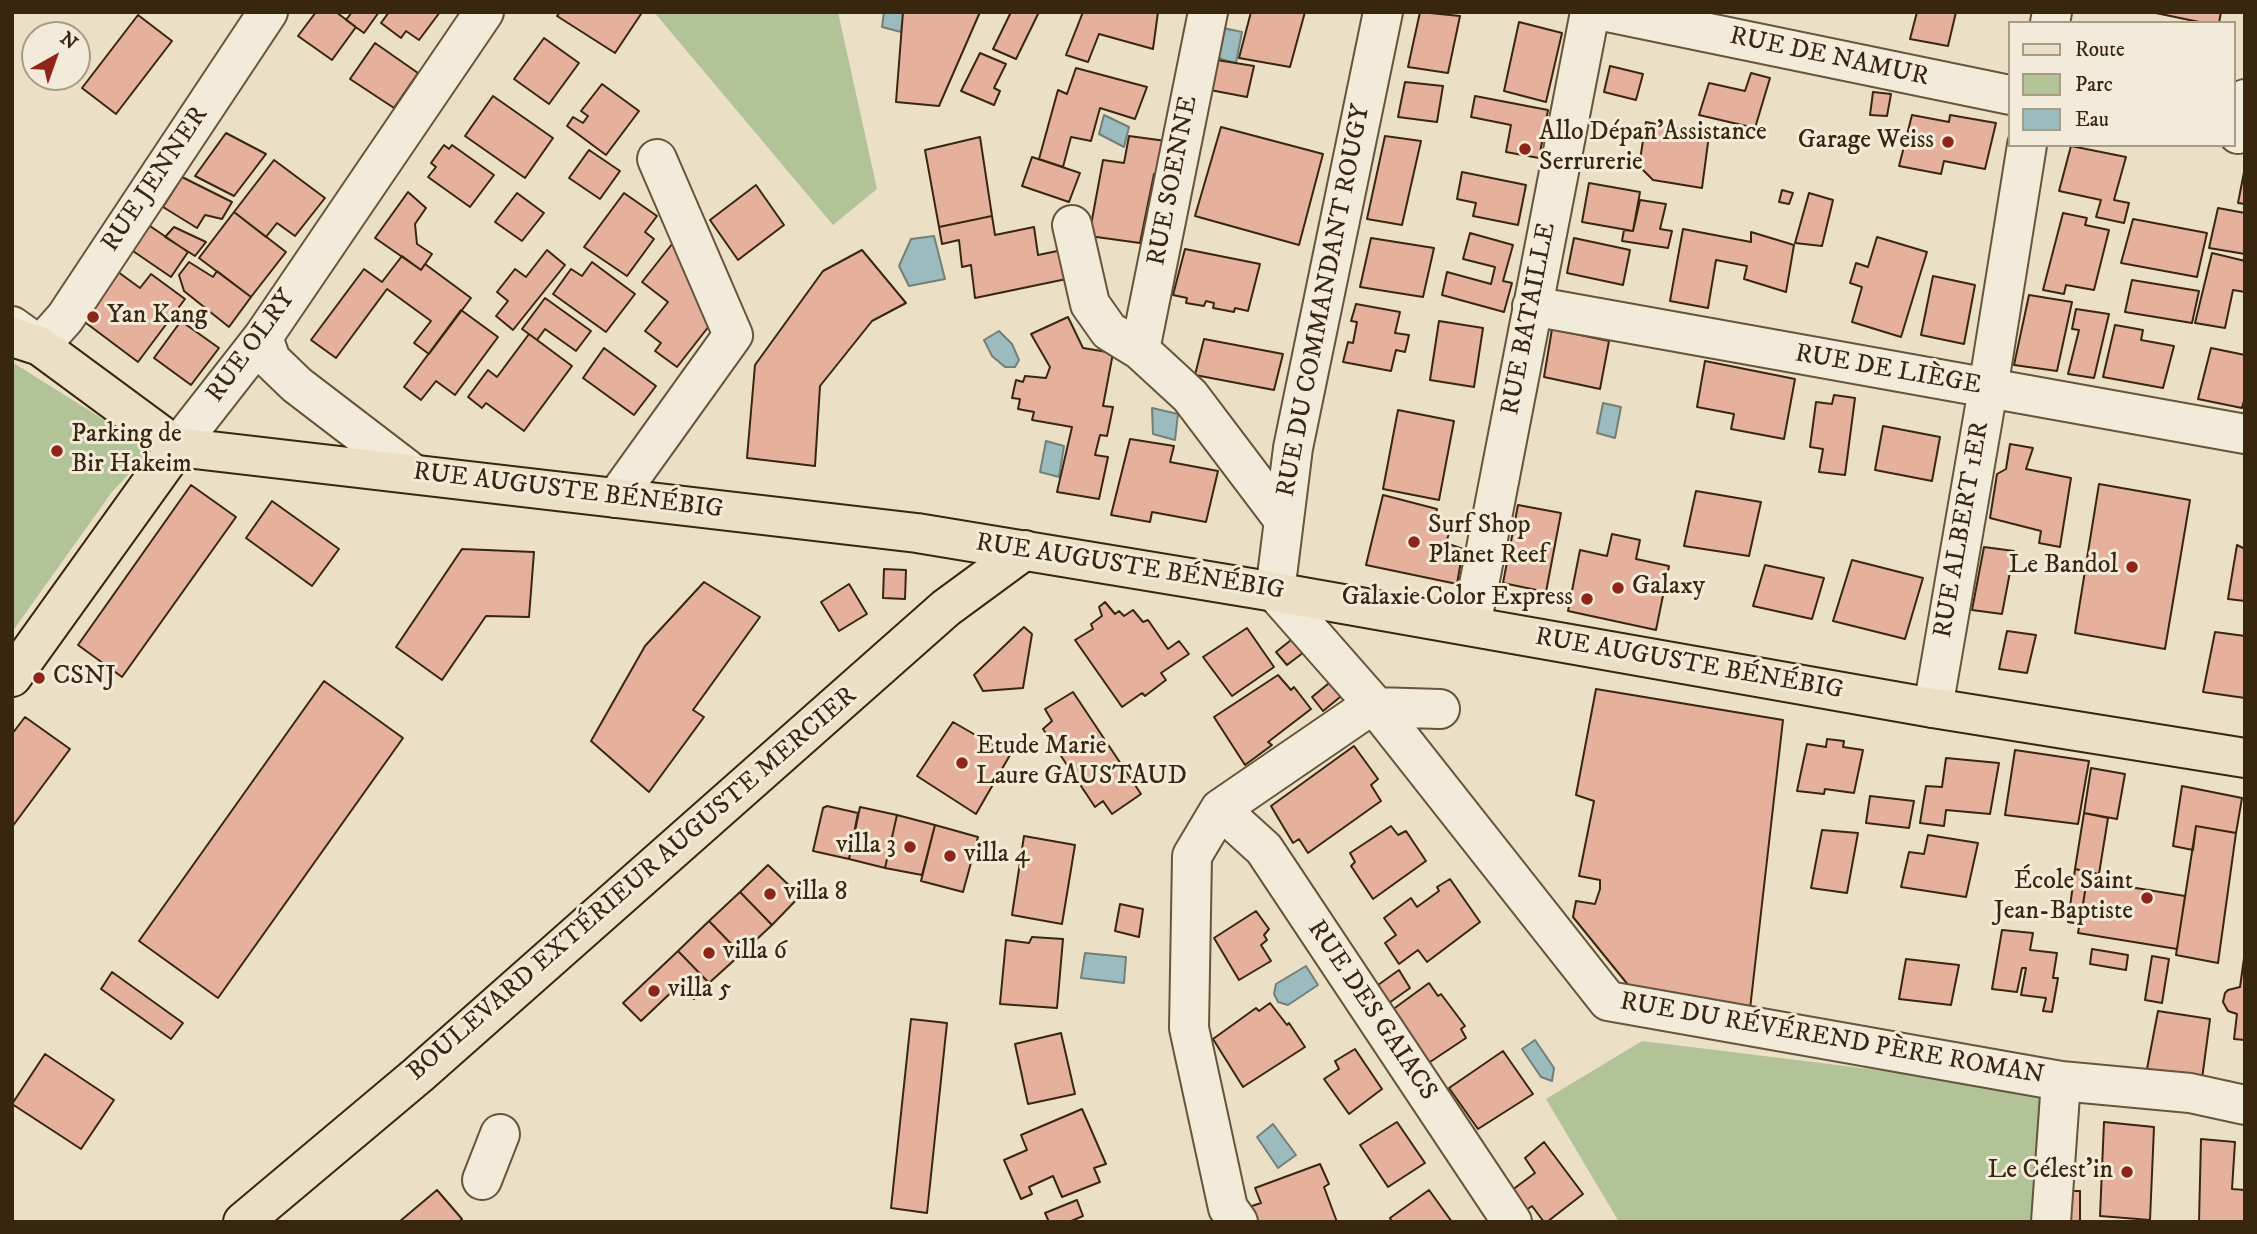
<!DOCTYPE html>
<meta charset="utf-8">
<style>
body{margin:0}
#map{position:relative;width:2257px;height:1234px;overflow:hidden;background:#ebe0c5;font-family:"IM FELL DW Pica",serif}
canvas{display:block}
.frame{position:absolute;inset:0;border:14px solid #39260e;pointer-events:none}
.legend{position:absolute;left:2008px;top:21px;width:228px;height:126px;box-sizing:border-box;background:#f2ebd9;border:2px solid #a89c88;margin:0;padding:9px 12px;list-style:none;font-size:21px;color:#39260e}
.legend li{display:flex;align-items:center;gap:14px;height:35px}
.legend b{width:35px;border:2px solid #a89c88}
.north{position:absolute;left:21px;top:21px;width:70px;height:70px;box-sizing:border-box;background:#f2ebd9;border:2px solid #a89c88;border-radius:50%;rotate:40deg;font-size:19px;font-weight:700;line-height:28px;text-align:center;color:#39260e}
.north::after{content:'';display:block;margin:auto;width:24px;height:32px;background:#8f2418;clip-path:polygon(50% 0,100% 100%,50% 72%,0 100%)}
</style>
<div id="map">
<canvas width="2257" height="1234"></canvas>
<div class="frame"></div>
<ul class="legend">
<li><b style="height:9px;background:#ebe0c5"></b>Route</li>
<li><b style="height:19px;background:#b2c398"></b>Parc</li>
<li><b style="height:19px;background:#9cbbbe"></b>Eau</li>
</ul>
<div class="north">N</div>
</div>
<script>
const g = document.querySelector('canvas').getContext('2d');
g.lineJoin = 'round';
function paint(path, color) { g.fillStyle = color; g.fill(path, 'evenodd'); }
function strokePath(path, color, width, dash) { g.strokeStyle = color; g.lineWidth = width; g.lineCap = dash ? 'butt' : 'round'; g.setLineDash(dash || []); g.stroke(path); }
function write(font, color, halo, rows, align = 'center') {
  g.font = font + ' "IM FELL DW Pica",serif'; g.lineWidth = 6; g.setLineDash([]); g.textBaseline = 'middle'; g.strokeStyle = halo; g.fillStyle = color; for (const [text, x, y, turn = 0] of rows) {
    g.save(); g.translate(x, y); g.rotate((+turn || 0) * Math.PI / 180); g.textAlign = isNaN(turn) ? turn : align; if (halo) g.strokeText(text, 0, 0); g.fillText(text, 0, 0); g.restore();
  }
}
paint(new Path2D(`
 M654,12H838L877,189L833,225Z
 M12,362L141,443L143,459L112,492L12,632Z
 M1642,1041L2049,1091L2042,1222H1619L1546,1099Z`), '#b2c398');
const water = new Path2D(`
 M884,12H904L901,32L882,27Z
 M1223,28L1242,32L1236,63L1217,58Z
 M1104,115L1129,127L1124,147L1099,134Z
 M934,236L945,279L909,286L899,266L911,239Z
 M999,331L1012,344L1019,360L1015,367H1005L992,356L984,340Z
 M1603,403L1621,407L1615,438L1597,433Z
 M1152,408L1178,414L1175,440L1153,434Z
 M1046,441L1064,446L1059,477L1040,472Z
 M1085,953L1126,957L1124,983L1081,978Z
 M1306,966L1318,985L1288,1005L1278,1002L1274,994L1276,984Z
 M1535,1040L1554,1068L1552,1081L1541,1077L1522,1049Z
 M1273,1124L1296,1155L1278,1168L1257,1137Z`);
paint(water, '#9cbbbe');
strokePath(water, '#747f78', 2);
const building = new Path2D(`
 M316,12H336L356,27L332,60L298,36Z
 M352,12H379L364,33L346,20Z
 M389,12H440L419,40L406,31L401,38L381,23Z
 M560,12H639L641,14L615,53L557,16Z
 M903,12H980L939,106L896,102Z
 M1011,12H1039L1016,59L993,49Z
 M1083,12H1158L1153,49L1099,34L1088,62L1066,55Z
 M1251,12H1305L1290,67L1239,58Z
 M1420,12L1460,16L1448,73L1408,67Z
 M1917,12H1956L1948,46L1910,39Z
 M2151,12H2221L2219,23H2204Z
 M138,15L172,41L116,114L82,88Z
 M1519,22L1562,33L1546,102L1504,91Z
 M544,38L579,63L549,104L514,79Z
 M375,43L418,73L394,108L350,79Z
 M980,53L1006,64L994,88L1000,91L994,105L961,91Z
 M1217,60L1254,66L1247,97L1210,90Z
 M1610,66L1643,74L1636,100L1604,92Z
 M1076,68L1147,87L1135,119L1100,108L1091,141L1071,137L1063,167L1039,159L1058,90L1067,94Z
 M1751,73L1770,78L1755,128L1699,115L1709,83L1745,91Z
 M1405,82L1443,86L1437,122L1398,117Z
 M602,84L639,111L606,155L567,126L573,117L583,123L588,116L581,111Z
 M1873,92L1891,94L1887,116L1870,115Z
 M493,96L553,138L525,178L465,136Z
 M1475,96L1548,110L1539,158L1506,152L1511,125L1471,117Z
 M1912,115L1949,122L1950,115L1996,123L1985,169L1944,161L1941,174L1899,166Z
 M1646,122L1709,135L1702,188L1653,180L1639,166Z
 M1221,127L1323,154L1299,245L1195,216Z
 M226,133L266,154L234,196L195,176Z
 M1129,136L1166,141L1159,175L1154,174L1140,243L1089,236L1103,160L1124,163Z
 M1385,136L1421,141L1402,225L1367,219Z
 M980,137L992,216L939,227L925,150Z
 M444,145L449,149L452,145L494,175L470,207L428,177L436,167L431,163Z
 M2071,146L2126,157L2114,200L2129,203L2124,223L2096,217L2101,200L2059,191Z
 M589,150L620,171L600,199L569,178Z
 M1032,157L1080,173L1069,202L1022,186Z
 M274,160L325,198L295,236L277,223L266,237L234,212Z
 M1462,172L1526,185L1518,225L1473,216L1476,203L1457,199Z
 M2244,172H2245V204L2238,203Z
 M182,177L232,202L222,219L205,215L197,228L163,207Z
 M1589,183L1640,192L1633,231L1582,222Z
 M756,185L784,225L738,260L710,220Z
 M1782,190L1793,193L1789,204L1779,202Z
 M408,192L426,208L415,224L417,244L432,254L421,270L375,238Z
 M517,193L544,213L522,241L495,222Z
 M624,193L657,216L645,232L654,239L627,276L584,247Z
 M1809,193L1833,200L1822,246L1795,243Z
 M1640,200L1666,204L1660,229L1672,231L1668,248L1622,241L1624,230L1633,231Z
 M2218,208L2245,213V254L2209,248Z
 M234,212L286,252L251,297L199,258Z
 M2063,213L2087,218L2085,225L2109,230L2094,290L2066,285L2064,294L2043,290Z
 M992,216L995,235L1034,227L1038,255L1072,248L1076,277L975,298L971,265L962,267L959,240L942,244L939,227Z
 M2133,219L2207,233L2197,277L2121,263Z
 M147,224L188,252L171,277L130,249Z
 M174,227L206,242L195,256L165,237Z
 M1683,229L1751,242V232L1794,245L1786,292L1744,279L1747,266L1716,260L1708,308L1670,301Z
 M1470,233L1513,245L1503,281L1512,283L1504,312L1442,295L1447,272L1491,284L1495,267L1463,259Z
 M1877,237L1927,252L1901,337L1852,322L1862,287L1850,283L1856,263L1868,267Z
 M1371,238L1434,248L1423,297L1360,287Z
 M1574,238L1630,250L1623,285L1567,273Z
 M676,239L720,312L677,367L655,351L661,343L645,331L668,302L642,282Z
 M1185,249L1260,264L1248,311L1235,308L1234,312L1213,308L1214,303L1206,301L1204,306L1186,303L1187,298L1173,295Z
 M547,250L565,265L513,330L496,316L508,301L497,292L515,269L526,277Z
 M862,250L906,303L872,321L820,386L815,466L747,458L755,365L823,271Z
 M2212,253L2245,261V292L2233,290L2225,328L2195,323Z
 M402,256L421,270L425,264L471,298L429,354L414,343L431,321L387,289L336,358L311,340L364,269L382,282Z
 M189,262L213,277L217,271L251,297L229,327L184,291L179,275Z
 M592,262L635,294L606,332L553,294L571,269L582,276Z
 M114,269L140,288L151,274L185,299L138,362L78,317Z
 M1933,276L1975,285L1964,344L1921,335Z
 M2132,280L2199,291L2192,323L2125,312Z
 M2029,295L2072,302L2057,371L2014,365Z
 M545,298L591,331L576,351L545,329L537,340L522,329Z
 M1356,304L1400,312L1395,333L1409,335L1405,352L1396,350L1391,371L1343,362L1348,342L1353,343L1357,322L1351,321Z
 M2076,309L2109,314L2094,378L2068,374L2079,330L2072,329Z
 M461,310L498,337L455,395L436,381L421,400L404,387Z
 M1068,317L1083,348L1113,353L1103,406L1113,407L1107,436L1100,435L1095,455L1108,457L1099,499L1057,492L1072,427L1032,420L1034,412L1018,409L1020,399L1012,398L1016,380L1023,382L1025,376L1046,378L1050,367L1031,334Z
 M181,321L219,348L191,385L154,358Z
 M1439,321L1483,328L1474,387L1430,380Z
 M2115,325L2143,330L2141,340L2174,346L2163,388L2103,377Z
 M1552,329L1609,341L1600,389L1544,377Z
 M529,334L572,366L524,431L486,403L482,408L468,397L488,370L497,377Z
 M1204,339L1283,354L1274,390L1195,375Z
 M604,348L656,386L634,415L583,378Z
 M2211,348L2245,355V397L2242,408L2198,399Z
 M1705,361L1795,379L1784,439L1731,429L1734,414L1697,407Z
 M1834,395L1855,398L1845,475L1819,472L1823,449L1810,447L1816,402L1832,404Z
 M1398,410L1454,421L1439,500L1383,489Z
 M1883,426L1940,437L1932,481L1875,470Z
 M1130,439L1174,446L1170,462L1218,471L1206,522L1152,512L1150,522L1111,515Z
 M2010,444L2033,448L2026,469L2071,478L2060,547L2039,543L2041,531L1990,518L1997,474L2006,469Z
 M2099,484L2190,500L2165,649L2075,633Z
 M191,485L236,517L122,677L78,645Z
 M1696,491L1761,502L1749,556L1684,546Z
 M1383,495L1437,509L1433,526L1450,530L1446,543L1463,549L1457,584L1366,565Z
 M272,501L339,549L312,586L246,538Z
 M1518,505L1561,513L1546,592L1503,583Z
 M1612,534L1640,540L1636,559L1669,566L1656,630L1568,611L1580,550L1607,556Z
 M2237,545L2245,549V601L2228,599Z
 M1984,547L2014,551L2002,614L1972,610Z
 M462,549L534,552L529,617L486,616L442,680L396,647Z
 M1852,560L1923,578L1905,639L1833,621Z
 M1765,565L1824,578L1812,619L1753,606Z
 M884,569L906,570L905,599L883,598Z
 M704,582L760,617L693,710L704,717L649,792L591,741L645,646Z
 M849,584L867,614L839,631L821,602Z
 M1105,602L1115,614L1119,611L1124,616L1133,610L1143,622L1148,620L1168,649L1179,641L1189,654L1161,673L1166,680L1145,696L1142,693L1122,707L1075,640L1093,629L1091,624L1102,616L1099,607Z
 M1024,627L1032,634L1023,688L983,691L974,675Z
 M1247,628L1274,667L1232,696L1203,657Z
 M2007,631L2036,635L2027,673L1999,669Z
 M2215,632L2245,636V698L2203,692Z
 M1296,636L1308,649L1287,665L1276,652Z
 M1278,675L1291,690L1294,687L1311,709L1268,742L1272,745L1245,765L1214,717Z
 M1334,679L1345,693L1323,711L1312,697Z
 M324,681L403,738L218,998L139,941Z
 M1596,689L1783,720L1750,1009L1629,986L1573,917L1576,901L1595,904L1600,889V880L1579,876L1594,801L1576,795Z
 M1073,692L1141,794L1112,814L1103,801L1095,807L1043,729L1052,721L1045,709Z
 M25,717L70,749L12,827V734Z
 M953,722L1010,755L976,814L917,776Z
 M1827,739L1844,741L1843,747L1863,750L1854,793L1825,789L1824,794L1797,791L1807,744L1826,747Z
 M1354,746L1378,779L1371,785L1381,801L1308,853L1299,839L1293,843L1271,806Z
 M2015,750L2089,761L2078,824L2005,815Z
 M1946,758L1999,763L1990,814L1946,810L1944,826L1920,823L1926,786L1942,787Z
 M2091,768L2125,774L2117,819L2084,813Z
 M2182,786L2242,798L2236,833L2196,826L2193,850L2173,846Z
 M1870,796L1914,801L1909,828L1866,823Z
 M827,806L858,813L849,859L813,851L823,808Z
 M860,807L897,815L885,868L849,859Z
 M2084,813L2108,818L2099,874L2075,869Z
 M897,815L935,825L922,875L885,868Z
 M935,825L978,837L963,892L921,881Z
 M1391,826L1398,835L1406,831L1426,861L1373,899L1351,866L1355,862L1350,853Z
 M2196,826L2236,833L2218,963L2176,955Z
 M1822,830L1858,833L1847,893L1811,888Z
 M1928,835L1978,843L1966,897L1901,887L1909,852L1924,854Z
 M1024,836L1075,845L1062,924L1012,915Z
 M768,865L800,896L772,925L740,892Z
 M2075,869L2088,872L2080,924L2068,922Z
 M1450,879L1480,922L1427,962L1418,950L1399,964L1385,943L1396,935L1384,918L1411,898L1417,907L1439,891L1437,887Z
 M2087,880L2185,896L2177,949L2078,933Z
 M740,892L772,925L741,954L709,921Z
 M1120,904L1143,909L1139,937L1115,931Z
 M1256,911L1269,929L1264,935L1267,940L1261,945L1271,961L1239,980L1214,938Z
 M709,921L741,954L709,983L678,951Z
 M2002,930L2033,933L2030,950L2057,953L2053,978H2058L2052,1012L2043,1011L2046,998L2021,995L2026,968H2022L2017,992L1992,989Z
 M1032,937L1063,939L1057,1008L1000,1004L1006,940L1029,943Z
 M2092,949L2128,955L2126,970L2090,964Z
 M678,951L709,983L694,999L680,984L641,1021L623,1003Z
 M2245,951V1040L2234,1039L2237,1014L2228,1011L2223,1002L2225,993L2228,990L2240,987Z
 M2152,956L2169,959L2162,1003L2145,1000Z
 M1906,959L1959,965L1951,1005L1899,999Z
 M1399,970L1410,988L1389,1003L1378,985Z
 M112,972L183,1023L171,1039L101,989Z
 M1429,983L1438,996L1441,994L1465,1026L1461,1029L1466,1038L1427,1064L1392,1010Z
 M1270,1003L1287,1025L1289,1023L1305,1047L1243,1087L1213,1039L1256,1008L1259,1011Z
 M2158,1011L2210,1019L2202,1079L2147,1069Z
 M911,1019L947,1023L927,1213L891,1208Z
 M1061,1033L1075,1094L1028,1104L1015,1044Z
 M1355,1049L1382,1089L1349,1114L1324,1079L1339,1069L1335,1061Z
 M1503,1051L1533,1094L1478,1129L1449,1088Z
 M45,1054L114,1100L81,1149L12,1104Z
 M1082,1109L1106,1164L1094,1168L1100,1182L1062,1197L1053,1176L1029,1187L1032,1194L1021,1199L1004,1160L1027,1150L1021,1135Z
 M1397,1122L1425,1163L1388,1187L1360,1145Z
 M2104,1122L2154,1127L2150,1220L2100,1216Z
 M2201,1139L2235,1142L2232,1189L2245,1190V1222H2199Z
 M1544,1142L1583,1194L1547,1222H1544L1532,1206L1522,1213L1508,1193L1535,1173L1525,1158Z
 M1320,1164L1329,1184L1324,1187L1337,1222H1254L1246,1208L1261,1203L1255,1188Z
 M437,1190L462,1219L459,1222H399Z
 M1429,1190L1452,1222H1392L1390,1218Z
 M2068,1191H2080V1222H2067Z
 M1077,1200L1083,1216L1069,1222H1049L1045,1213Z`);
paint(building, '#e5b19d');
strokePath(building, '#39260e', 2);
const minor = new Path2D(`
 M1383,12L1293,448L1275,592L1376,707L1608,1001L2061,1081L2190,1093L2245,1105
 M1607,12L2010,95
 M2050,23L2052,12
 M2238,134L2245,99
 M1072,225L1090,304L1109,331L1140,350L1190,396L1283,519
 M1532,306L2245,434
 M12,326L40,346L65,318L268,12
 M263,337L271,360L297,385L412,473
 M1140,350L1208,12
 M177,447L263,337L484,12
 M616,498L733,335L657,159
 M1471,626L1590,12
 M1933,708L1988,389L2027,145
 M1220,809L1264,849L1512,1222
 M482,1180L500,1134
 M1238,1222L1228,1208L1189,1028L1192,856L1220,809L1363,711L1376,707L1440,709
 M2051,1222L2061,1081`);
const major = new Path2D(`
 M12,337L40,346L177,447L917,533L1275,592L1933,708L2245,758
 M12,677L177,447
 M243,1222L418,1075L946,608L1025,550`);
strokePath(minor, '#66543c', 42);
strokePath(major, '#39260e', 42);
strokePath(minor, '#f2ebd9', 38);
strokePath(major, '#ebe0c5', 38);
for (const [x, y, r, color] of [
 [1948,142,7,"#8f2418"],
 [1525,149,7,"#8f2418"],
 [93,317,7,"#8f2418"],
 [57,451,7,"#8f2418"],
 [1414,542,7,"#8f2418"],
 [2132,567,7,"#8f2418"],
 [1618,588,7,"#8f2418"],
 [1587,599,7,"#8f2418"],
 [39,678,7,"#8f2418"],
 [962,763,7,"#8f2418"],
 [910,847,7,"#8f2418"],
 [950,856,7,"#8f2418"],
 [770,894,7,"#8f2418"],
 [2147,898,7,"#8f2418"],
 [709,953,7,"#8f2418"],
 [654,991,7,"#8f2418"],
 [2127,1172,7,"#8f2418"]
]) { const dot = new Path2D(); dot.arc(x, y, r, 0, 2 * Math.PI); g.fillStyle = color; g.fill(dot); strokePath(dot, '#f2ebd9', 2.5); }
write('26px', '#39260e', '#f2ebd9', [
 ["RUE DE NAMUR",1829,58,12],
 ["RUE JENNER",156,180,-56],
 ["RUE SOENNE",1174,181,-79],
 ["RUE DU COMMANDANT ROUGY",1325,301,-79],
 ["RUE BATAILLE",1530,319,-79],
 ["RUE OLRY",252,347,-54],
 ["RUE DE LIÈGE",1888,371,10],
 ["RUE AUGUSTE BÉNÉBIG",568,492,7],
 ["RUE ALBERT 1ER",1963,530,-80],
 ["RUE AUGUSTE BÉNÉBIG",1130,568,9],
 ["RUE AUGUSTE BÉNÉBIG",1689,665,10],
 ["BOULEVARD EXTÉRIEUR AUGUSTE MERCIER",633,885,-41],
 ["RUE DES GAIACS",1371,1011,56],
 ["RUE DU RÉVÉREND PÈRE ROMAN",1832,1040,10]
]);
write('26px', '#39260e', '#f2ebd9', [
 ["Allo Dépan'Assistance",1539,134],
 ["Serrurerie",1539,164],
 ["Garage Weiss",1934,142,"right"],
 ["Yan Kang",107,317],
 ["Parking de",71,436],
 ["Bir Hakeim",71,466],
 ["Surf Shop",1428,527],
 ["Planet Reef",1428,557],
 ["Le Bandol",2118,567,"right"],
 ["Galaxy",1632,588],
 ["Galaxie Color Express",1573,599,"right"],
 ["CSNJ",53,678],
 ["Etude Marie",976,748],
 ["Laure GAUSTAUD",976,778],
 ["villa 3",896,847,"right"],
 ["villa 4",964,856],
 ["École Saint",2133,883,"right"],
 ["Jean-Baptiste",2133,913,"right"],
 ["villa 8",784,894],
 ["villa 6",723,953],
 ["villa 5",668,991],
 ["Le Célest'in",2113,1172,"right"]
], 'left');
</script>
